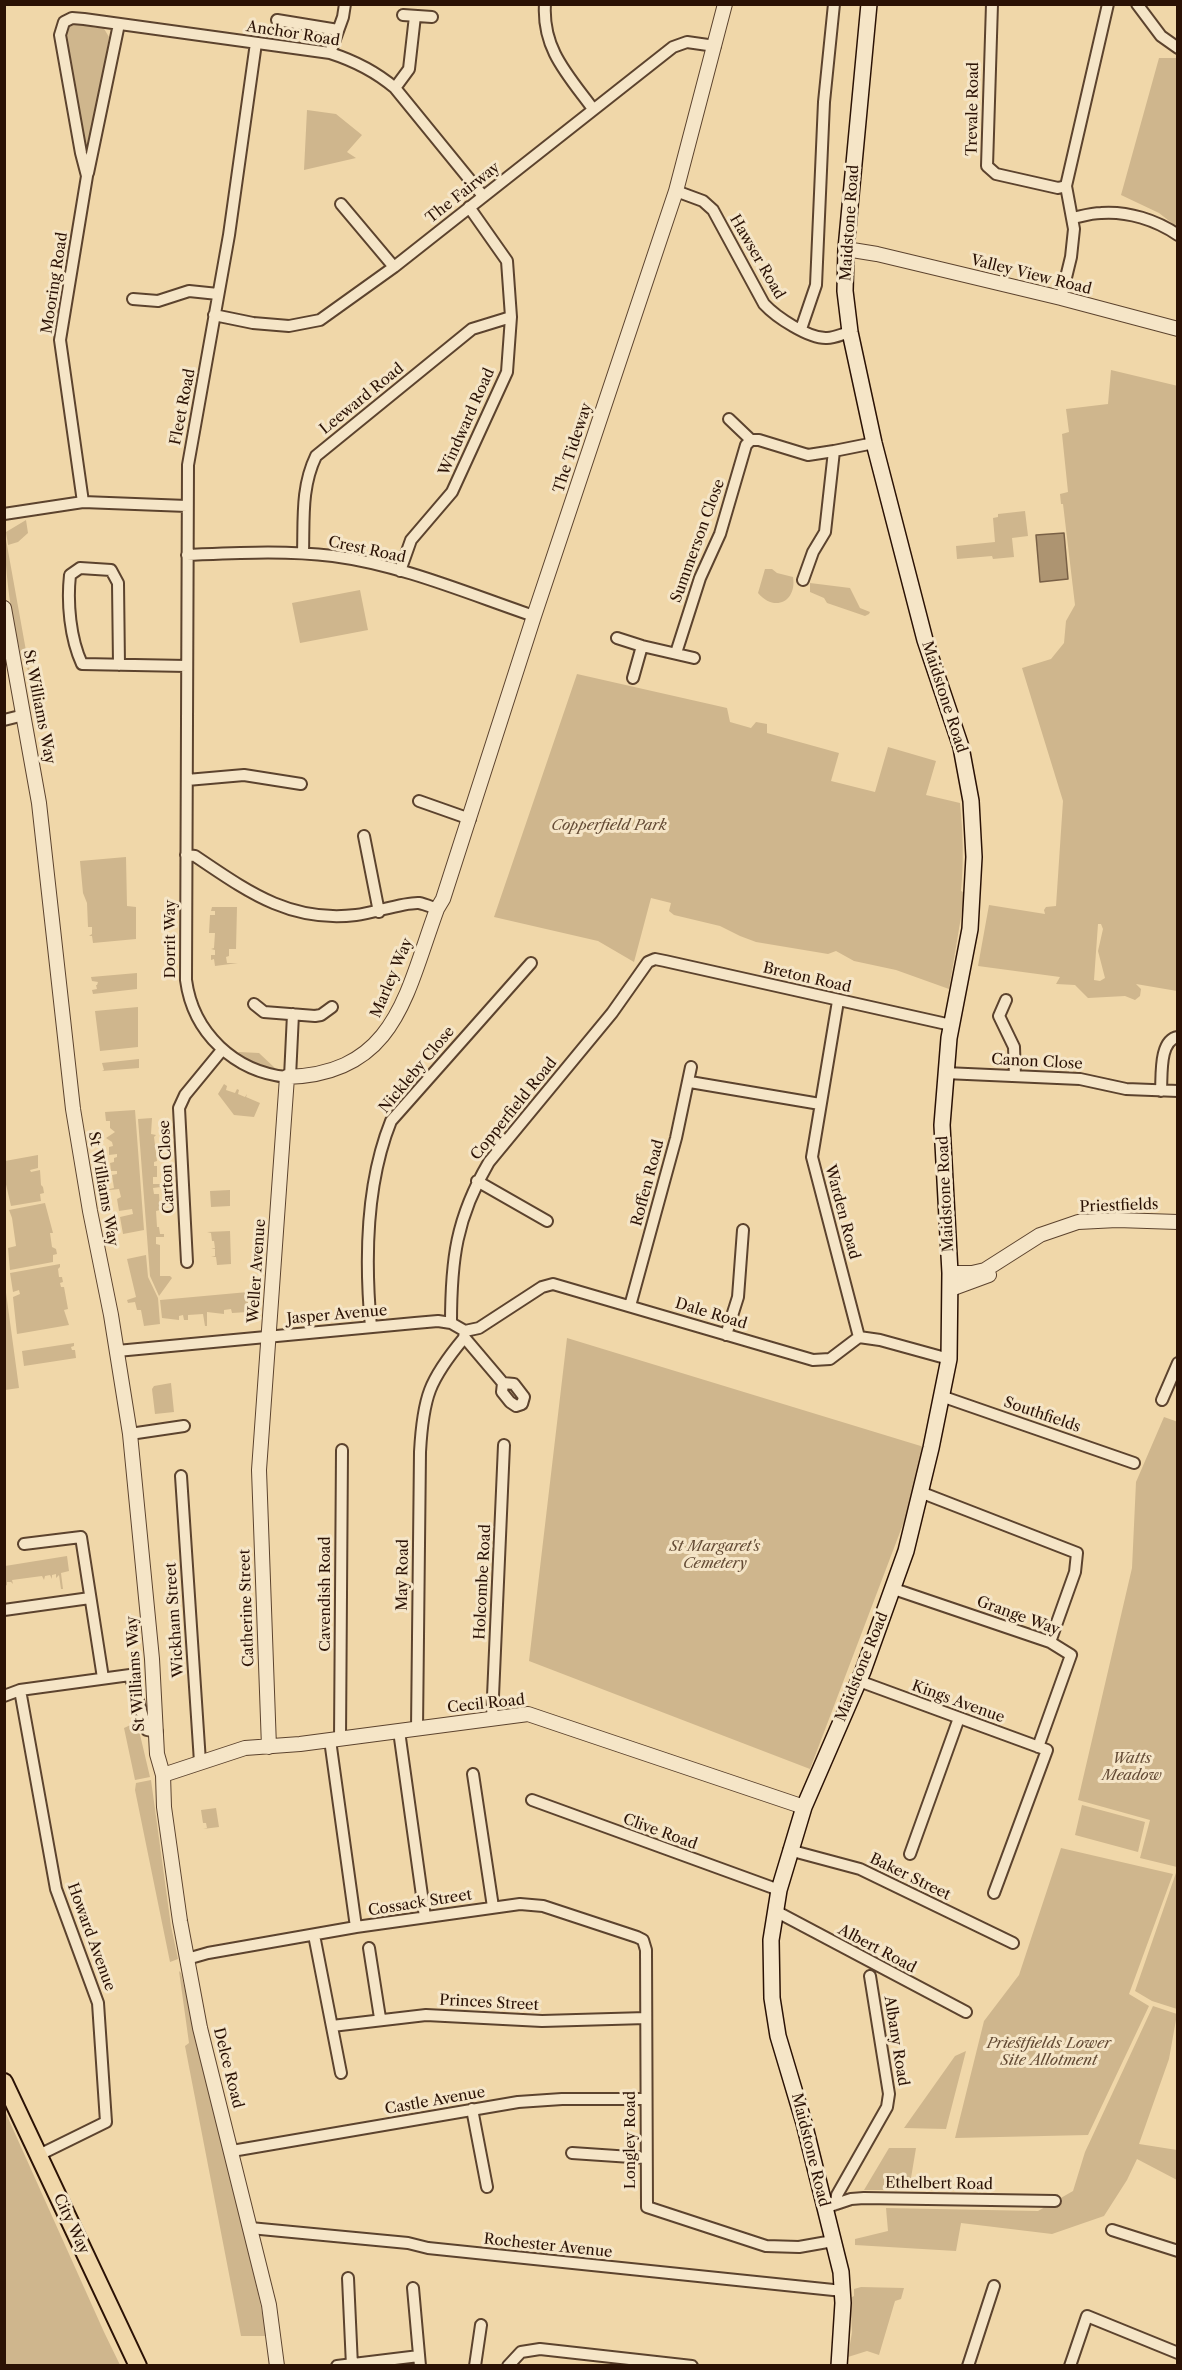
<!DOCTYPE html>
<style>
body{margin:0}
#map{position:relative;width:1182px;height:2370px;overflow:hidden;background:#f0d7a9;font-family:"Libre Caslon Text",serif}
canvas{display:block}
.frame{position:absolute;inset:0;border:6px solid #2b1205;pointer-events:none}
</style>
<div id="map">
<canvas width="1182" height="2370"></canvas>
<div class="frame"></div>
</div>
<script>
const g = document.querySelector('canvas').getContext('2d');
g.lineJoin = 'round';
function paint(path, color) { g.fillStyle = color; g.fill(path, 'evenodd'); }
function strokePath(path, color, width, dash) { g.strokeStyle = color; g.lineWidth = width; g.lineCap = dash ? 'butt' : 'round'; g.setLineDash(dash || []); g.stroke(path); }
function write(font, color, halo, rows, align = 'center') {
  g.font = font + ' "Libre Caslon Text",serif'; g.lineWidth = 6; g.setLineDash([]); g.textBaseline = 'middle'; g.strokeStyle = halo; g.fillStyle = color; for (const [text, x, y, turn = 0] of rows) {
    g.save(); g.translate(x, y); g.rotate((+turn || 0) * Math.PI / 180); g.textAlign = isNaN(turn) ? turn : align; if (halo) g.strokeText(text, 0, 0); g.fillText(text, 0, 0); g.restore();
  }
}
paint(new Path2D(`
 M72,23L97,28L103,27L109,37L93,129L86,151L65,31V27Z
 M1159,58H1177V227L1159,213L1121,195Z
 M307,110L336,114L362,135L347,152L356,158L304,170Z
 M1111,370L1178,386L1177,991L1136,984L1141,989L1140,996L1135,1000L1125,996L1088,998L1075,985L1056,984L1060,977L978,966L989,905L1045,914L1044,910L1046,907L1056,906L1063,801L1022,668L1051,659L1064,643L1066,621L1075,605L1063,504H1061L1060,494L1068,492L1062,434L1069,432L1066,409L1108,404ZM1098,924H1101L1103,929L1098,951L1105,978L1100,981L1094,980Z
 M1025,511L1028,536L1012,538L1014,557L993,559L992,556L957,559L956,546L995,542L993,518L998,517V514Z
 M26,520L28,533L18,542L8,545L6,532Z
 M5,534L30,673C13,648 4,565 5,534Z
 M765,569H772L777,573L793,577C797,601 775,613 758,593Z
 M810,583L850,588L860,608L870,612L869,614L865,616L827,603L824,598L810,592Z
 M360,590L368,630L300,643L292,603Z
 M577,674L727,708L730,722L751,728L756,722L767,724V733L839,753L831,781L875,792L888,747L936,761L926,795L960,803C963,833 964,861 961,891L965,893L949,989L896,970L854,961L836,951L828,954L756,942L740,936L720,926L674,915L669,911L671,903L651,898L634,962L598,941L494,917Z
 M126,857L127,906L136,907V939L93,943L92,936H89L92,934V927H88L87,903L83,893L80,861Z
 M212,907H237L236,949H229V956L226,957L227,963H238L215,966L214,959L211,960V955H215V950L211,949L214,948L215,933H209L210,915H215V911H211Z
 M137,973V989L93,994L92,990L97,989L96,985H92H97L98,982L92,981L91,977Z
 M138,1007V1047L100,1051L95,1011Z
 M239,1052L259,1053L276,1069L254,1064L236,1054Z
 M139,1059V1068L102,1071L104,1070L102,1063Z
 M224,1084L227,1086L226,1090L235,1093L237,1089L239,1090L238,1094L245,1097L247,1094L246,1097L260,1103L254,1117L234,1115L218,1094Z
 M135,1110L144,1230L123,1234L120,1217L133,1214L132,1209L119,1211L117,1199L121,1197L119,1189L101,1191L114,1188L112,1175L117,1174V1171H111L110,1163L114,1162V1158L117,1157V1154L109,1155V1147L113,1146L112,1142L106,1138L115,1132L110,1128V1121H106L105,1112Z
 M152,1118L151,1134L156,1135L154,1137L157,1161L154,1162V1166H157V1177H153V1184H160L161,1187L153,1188L154,1194H159L160,1210L156,1211L157,1227H159L160,1234H164V1237H156V1244L160,1245V1276H170L172,1278L159,1296L150,1276L138,1119Z
 M38,1155V1168L30,1170L31,1172L40,1170L41,1185L43,1187L44,1193L40,1194L41,1201L11,1206L5,1180V1161Z
 M230,1190V1206L211,1207L210,1191Z
 M45,1203L53,1233H50L52,1247L56,1249L57,1254L53,1255V1262L10,1270L8,1248L16,1246L12,1218L9,1210Z
 M230,1231L231,1264L217,1265L216,1257H211L215,1256V1249H211L215,1248L214,1241H212L211,1233L207,1232Z
 M146,1255L148,1277L158,1298L160,1324L144,1326L141,1310H137L135,1302L128,1303L127,1300L136,1297L127,1259Z
 M60,1264V1267L58,1269L59,1277H62L63,1282L60,1283L61,1287H64L68,1309L64,1310L69,1325L17,1334L13,1297L20,1294L19,1290L13,1292L10,1273Z
 M4,1278L19,1388L5,1390H4Z
 M248,1292V1312L232,1313L231,1309L224,1310V1314L207,1312V1326H205L203,1314L188,1315V1320H184L183,1315L179,1316V1320L162,1318L160,1300Z
 M567,1338L924,1447L905,1519L810,1769L529,1661Z
 M74,1343V1346L71,1347L72,1350H75L76,1358L24,1366L22,1351Z
 M171,1383L174,1412L155,1414L152,1389L154,1386Z
 M1164,1417L1178,1422L1177,1867L1140,1858L1150,1820L1078,1800L1132,1568L1136,1482Z
 M67,1556L69,1571L61,1573L63,1589H61L59,1575L56,1578V1574L52,1575V1579L50,1575L45,1576L44,1580L42,1576L12,1580L13,1584L11,1582H7V1585L5,1586V1566Z
 M137,1722L150,1777L135,1780L124,1728Z
 M151,1780L171,1926L178,1959L170,1962L135,1790L136,1783Z
 M1082,1805L1145,1822L1138,1852L1075,1835Z
 M216,1808L219,1827L203,1829L207,1828L206,1823H203L201,1810Z
 M1061,1848L1173,1874L1129,1994L1149,2006L1088,2135L955,2138L984,2021L1019,1975Z
 M1177,1870V2009L1152,2001L1135,1991Z
 M179,1971L181,1973L258,2293L267,2336H241L185,2046L189,2043Z
 M1153,2006L1177,2014L1169,2059L1139,2144L1177,2150V2180L1137,2159L1127,2180L1104,2216L1052,2234L961,2223L956,2251L855,2245V2239L888,2231L886,2208L1038,2211L1073,2191L1085,2152Z
 M966,2051L946,2129L904,2128L955,2056Z
 M4,2109L104,2332L120,2365H5Z
 M889,2148H916L909,2190H864Z
 M861,2287L904,2288L901,2299L895,2301L879,2355L867,2351L848,2357L852,2332L850,2298L854,2296V2289Z`), '#cfb68d');
const water = new Path2D(`
 M1064,533L1068,579L1040,582L1036,535Z`);
paint(water, '#ad9471');
strokePath(water, '#796046', 1.5);
const minor = new Path2D(`
 M545,4C542,49 568,75 593,109
 M992,4L987,166L996,174L1058,188L1066,186
 M1137,4L1161,36L1178,48
 M403,15L432,17
 M277,20L338,30
 M256,43L229,235L188,465L186,980C193,1033 235,1072 287,1077
 M330,53L343,17L345,4
 M395,88L409,69L415,16
 M88,173L119,24
 M676,191L703,201L713,210L764,304C776,317 809,339 827,338C835,338 842,334 850,332
 M341,204L394,267
 M1073,218C1082,216 1092,213 1101,213C1128,211 1156,220 1178,235
 M1061,298L1071,257L1074,229L1066,186L1108,4
 M133,299L158,301L189,291L218,294
 M214,315L253,323L289,326L320,320L394,267L673,47L687,42L715,46
 M801,329L816,285L824,102L834,4
 M729,419L751,440
 M83,502L60,340L87,176L81,153L60,35L64,22L72,18L84,19L330,53C355,61 375,71 395,88L483,196
 M4,514L83,502L187,506
 M303,553C304,519 301,487 316,456L472,329L511,317
 M187,555C236,553 284,550 333,556C402,565 469,594 534,616
 M400,571L411,540L452,492L507,372L511,317L507,261L469,207
 M803,580L813,552L825,532L834,451L874,443
 M617,638L642,646L694,658
 M676,653L700,578L720,534L746,445L751,440H759L808,455L834,451
 M119,665L118,583L111,570L80,568L70,575C67,603 70,638 82,664L187,666
 M633,678L642,646
 M4,720L24,715
 M187,780L244,775L301,784
 M419,801L470,819
 M364,836L379,912
 M186,855L195,856C247,891 290,923 356,915C374,913 404,902 419,903C425,904 431,907 437,909
 M1006,1000L999,1016L1014,1047L1015,1076
 M838,1001L812,1157L859,1337L880,1340L949,1359
 M254,1004L264,1012L315,1016L321,1015L332,1007
 M945,1073L1080,1079L1126,1089L1178,1091
 M290,1077L293,1014
 M690,1082L820,1104
 M1161,1091C1162,1075 1159,1040 1178,1037
 M477,1181L547,1221
 M187,1262L179,1108L185,1095L222,1050
 M630,1306L676,1138L691,1067
 M371,1327C365,1262 366,1183 391,1121L531,963
 M465,1331L451,1323C451,1260 456,1218 489,1162L612,1013L648,962L655,959L665,961L951,1025
 M726,1335L738,1297L743,1230
 M464,1337L503,1383L502,1392L510,1402L516,1406L522,1404L524,1397L514,1384L503,1383
 M117,1351L415,1323L438,1321L451,1323
 M941,1396L1134,1463
 M1162,1400L1178,1363
 M130,1434L184,1426
 M181,1476L200,1762
 M920,1492L1077,1553L1075,1572L1050,1642
 M24,1544L81,1537L103,1678
 M894,1589L1050,1642L1071,1655L1038,1747
 M4,1610L90,1598
 M859,1681L1047,1750L994,1893
 M20,1690L56,1889L98,2003L106,2122L39,2155
 M4,1696L20,1690L130,1675L147,1730L157,1732
 M492,1719L504,1445
 M417,1729L420,1452C423,1397 429,1380 464,1338L465,1331L479,1328L542,1287L553,1284L813,1360L830,1359L859,1337
 M399,1731L425,1917
 M340,1739L342,1450
 M330,1740L356,1927
 M473,1774L493,1907
 M532,1800L779,1890
 M789,1850L860,1869L1013,1943
 M910,1854L959,1718
 M774,1913L781,1914L966,2012
 M314,1935L341,2073
 M369,1948L380,2018
 M187,1959L208,1953L356,1927L520,1904L543,1906L637,1937L643,1940L646,1950L647,2207L766,2246L799,2247L833,2241
 M332,2026L426,2015L542,2021L646,2018
 M472,2109L487,2187
 M232,2151L518,2102L562,2099H646
 M572,2153L646,2158
 M836,2204L837,2195L887,2107L889,2094L870,1976
 M830,2206L851,2199L864,2198L1055,2201
 M250,2228L408,2243L428,2248L843,2291
 M1112,2230L1178,2251
 M348,2278L352,2366
 M413,2288L420,2366
 M337,2366L419,2356
 M475,2366L481,2325
 M508,2366L521,2352L540,2349L692,2366
 M968,2366L994,2286
 M1070,2366L1087,2316L1178,2353`);
const tertiary = new Path2D(`
 M846,249L877,254L1061,298L1178,329
 M4,608L39,803L73,1109L90,1211L111,1315L130,1434L152,1659L157,1754L163,1775L164,1807L180,1921L200,2028L269,2305L277,2366
 M950,1273H972L985,1270L1040,1235L1078,1222L1117,1220L1178,1222
 M951,1289L989,1275
 M269,1747L259,1470L287,1077C396,1074 406,993 437,909L443,899L534,616L676,191L725,4
 M163,1775L245,1748L300,1744L528,1714L804,1807`);
const secondary = new Path2D(`
 M839,2366L843,2303L841,2272L804,2123L778,2036L772,1998L771,1940L779,1890L804,1807L863,1671L906,1551L931,1448L949,1359L950,1273L942,1125L949,1038L970,929L974,857L971,801L961,747L925,640L874,443L850,332L845,291L846,249L869,4`);
const primary = new Path2D(`
 M4,2082L138,2366`);
strokePath(minor, '#5c432e', 14);
strokePath(tertiary, '#5c432e', 16);
strokePath(secondary, '#2b1205', 18);
strokePath(primary, '#2b1205', 20);
strokePath(minor, '#f5e5c7', 10);
strokePath(tertiary, '#f5e5c7', 14);
strokePath(secondary, '#f5e5c7', 15);
strokePath(primary, '#f0d7a9', 16);
write('15px', '#2b1205', '#f5e5c7', [
 ["Anchor Road",293,34,9],
 ["Trevale Road",973,109,-89],
 ["The Fairway",463,193,-38],
 ["Maidstone Road",850,223,-86],
 ["Hawser Road",757,257,60],
 ["Valley View Road",1031,275,14],
 ["Mooring Road",55,283,-81],
 ["Leeward Road",362,399,-39],
 ["Fleet Road",183,407,-79],
 ["Windward Road",467,422,-66],
 ["The Tideway",573,448,-72],
 ["Summerson Close",698,541,-70],
 ["Crest Road",367,550,12],
 ["Maidstone Road",944,697,72],
 ["St Williams Way",39,707,79],
 ["Dorrit Way",171,939,-90],
 ["Marley Way",392,978,-67],
 ["Breton Road",807,978,13],
 ["Canon Close",1037,1062,3],
 ["Nickleby Close",417,1070,-50],
 ["Copperfield Road",514,1109,-51],
 ["Carton Close",167,1167,-93],
 ["Roffen Road",648,1183,-75],
 ["St Williams Way",103,1189,80],
 ["Maidstone Road",946,1194,-93],
 ["Priestfields",1119,1206,-2],
 ["Warden Road",842,1212,75],
 ["Weller Avenue",257,1271,-86],
 ["Dale Road",711,1314,17],
 ["Jasper Avenue",337,1315,-5],
 ["Southfields",1042,1415,19],
 ["May Road",403,1575,-89],
 ["Holcombe Road",483,1582,-87],
 ["Cavendish Road",326,1594,-90],
 ["Catherine Street",247,1608,-92],
 ["Grange Way",1018,1616,20],
 ["Wickham Street",175,1620,-94],
 ["Maidstone Road",862,1667,-68],
 ["St Williams Way",136,1674,-94],
 ["Kings Avenue",958,1702,20],
 ["Cecil Road",486,1704,-6],
 ["Clive Road",660,1832,20],
 ["Baker Street",910,1877,26],
 ["Cossack Street",420,1903,-9],
 ["Howard Avenue",91,1937,70],
 ["Albert Road",877,1949,28],
 ["Princes Street",489,2003,3],
 ["Albany Road",896,2041,81],
 ["Delce Road",228,2068,76],
 ["Castle Avenue",435,2101,-10],
 ["Longley Road",631,2140,-90],
 ["Maidstone Road",810,2150,76],
 ["Ethelbert Road",939,2184,1],
 ["City Way",71,2224,65],
 ["Rochester Avenue",548,2246,6]
]);
write('italic 15px', '#644b35', '#f5e5c7', [
 ["Copperfield Park",609,826],
 ["St Margaret's",715,1547],
 ["Cemetery",715,1564],
 ["Watts",1132,1759],
 ["Meadow",1132,1776],
 ["Priestfields Lower",1049,2044],
 ["Site Allotment",1049,2061]
]);
</script>
